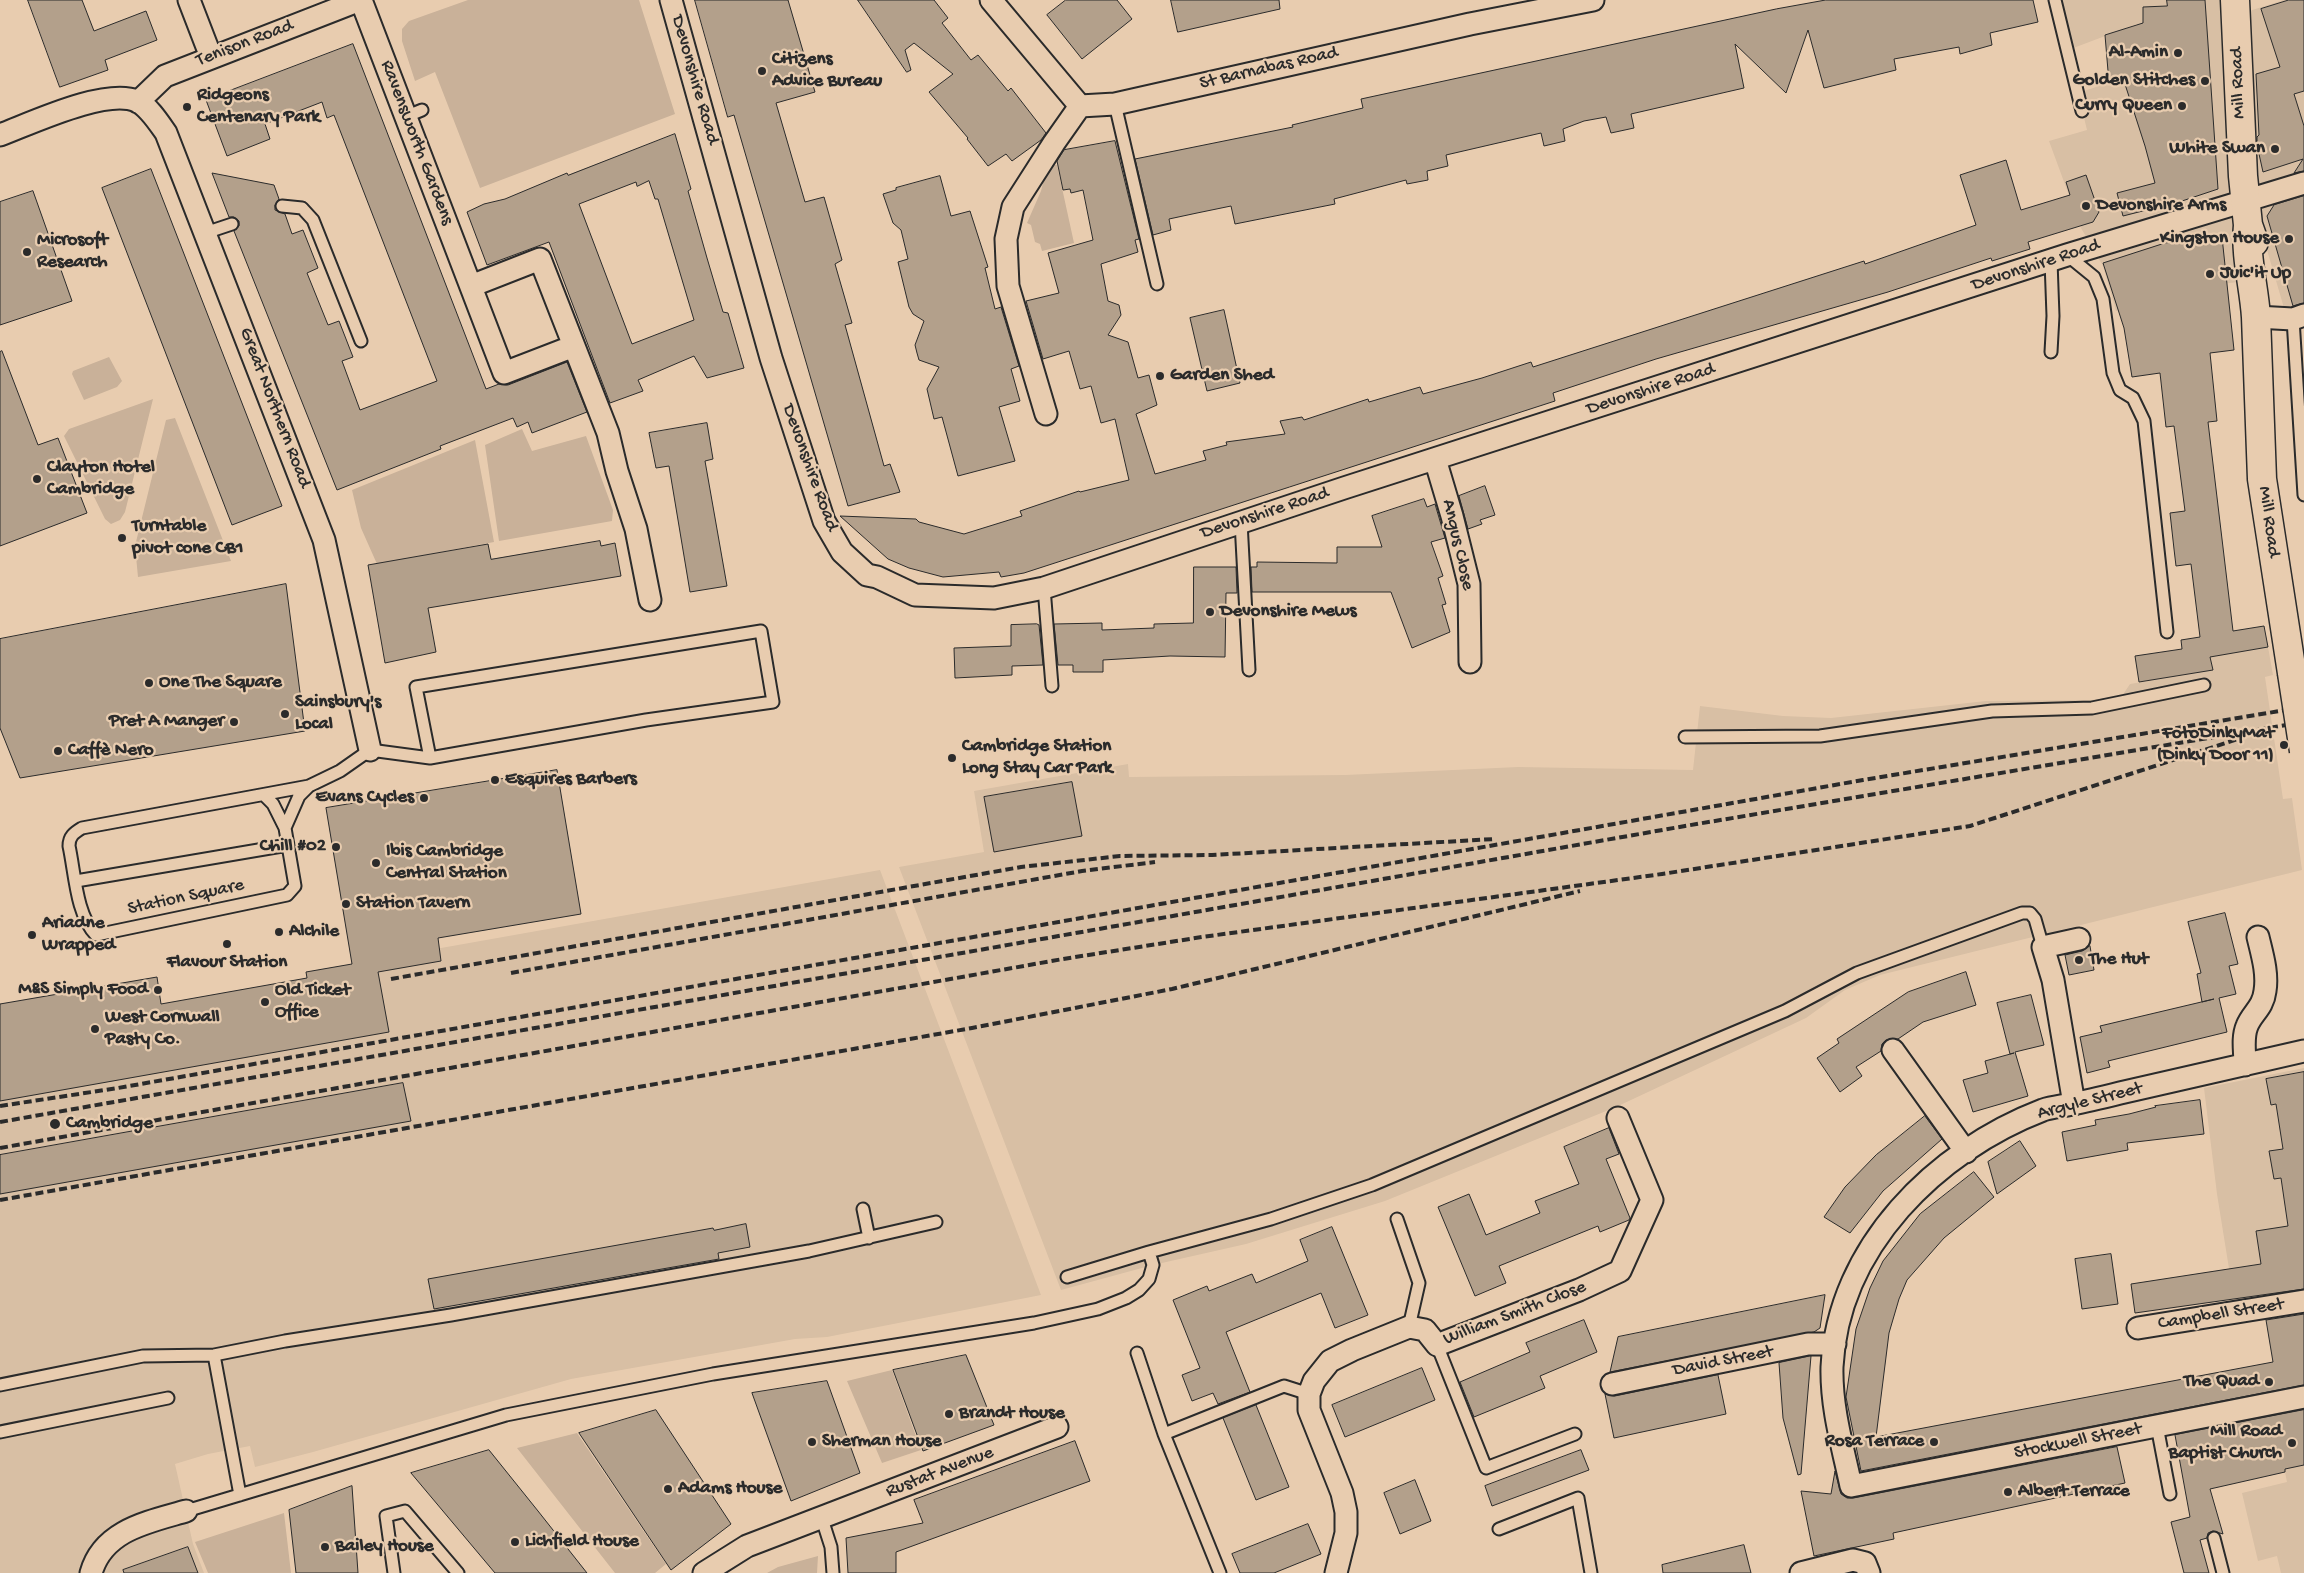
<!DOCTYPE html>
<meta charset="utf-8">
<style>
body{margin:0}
canvas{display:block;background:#e8ccaf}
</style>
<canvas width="2304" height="1573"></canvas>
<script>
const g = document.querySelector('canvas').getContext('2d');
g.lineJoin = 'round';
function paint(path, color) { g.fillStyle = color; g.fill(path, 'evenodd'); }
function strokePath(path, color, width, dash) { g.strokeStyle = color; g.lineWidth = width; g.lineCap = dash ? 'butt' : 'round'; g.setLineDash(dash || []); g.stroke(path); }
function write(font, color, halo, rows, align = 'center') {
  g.font = font + ' "Gochi Hand",sans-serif'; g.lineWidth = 4.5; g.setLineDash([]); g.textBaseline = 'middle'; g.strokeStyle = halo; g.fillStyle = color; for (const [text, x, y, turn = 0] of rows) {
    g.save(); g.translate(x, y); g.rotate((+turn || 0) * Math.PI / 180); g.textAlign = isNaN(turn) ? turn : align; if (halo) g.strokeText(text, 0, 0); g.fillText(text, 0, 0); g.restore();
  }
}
paint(new Path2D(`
 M2057,0H2225L2234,227L2238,282L2196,287L2116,311L2103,266L2081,228L2049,141L2087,130L2078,93L2138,73L2137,24L2068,50Z
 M2284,0H2304V302L2284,308L2260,226L2246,12Z
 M2268,647L2273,675L2265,677L2283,799L2292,798L2302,870L1880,975L1845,990L1806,1018L1616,1107L1385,1201L1246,1244L1153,1265L1061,1290L899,867L984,852L974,791L1128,764L1129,777L1345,775L1518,767L1693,770L1700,706L1783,716L1831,718L1986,701L2092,700L2122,696L2130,684L2212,670L2210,657Z
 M880,870L1041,1295L827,1337L795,1339L571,1379L313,1452L255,1467L250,1446L208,1454L175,1464L193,1544L204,1573H0V1004L157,977L163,1016L307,978L306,972Z
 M2304,1068V1301L2236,1312L2217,1194L2204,1088Z
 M2304,1397V1573H2281L2277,1556L2258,1561L2242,1493L2287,1482L2271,1404Z`), '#d8bfa4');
paint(new Path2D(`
 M468,0H639L675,114L480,188L435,72L415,81L402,41V29L409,21Z
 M1048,164L1057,165L1074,243L1042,251L1040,244L1035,242L1031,225L1027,223L1041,191Z
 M109,357L122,381L117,387L84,400L72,374L73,371Z
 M153,399L125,512L120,520L111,524L105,519L64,436L69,429Z
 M175,418L231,561L138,577L135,546L166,420Z
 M522,429L532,451L586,436L613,510L612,521L499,541L485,445Z
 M475,440L494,542L377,564L361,528L352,490Z
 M892,1370L921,1450L882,1463L847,1381Z
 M577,1433L666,1564L655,1573H615L517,1448Z
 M284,1513L291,1573H208L195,1542Z
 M818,1556L817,1573H767L778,1567Z`), '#c9b199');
const building = new Path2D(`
 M28,0H82L94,31L146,11L157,40L105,60L108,70L60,87Z
 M695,0H788L815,92L776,103L805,202L824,197L842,260L835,264L852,323L845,325L884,466L890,464L900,492L848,506L734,115L728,117Z
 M858,0H934L948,18L942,23L971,60L978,55L1008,91L1011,88L1046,133L1041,140L1012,161L1006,154L988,166L967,139L968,138L929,92L953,74L914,43L905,50L911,70L907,72Z
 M1066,0H1117L1132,19L1082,59L1047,15Z
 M1171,0H1279L1280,9L1178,32Z
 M1826,0H2033L2038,22L1990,33L1992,45L1960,54L1959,47L1894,59L1896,70L1824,88L1808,30L1786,93L1735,44L1744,88L1631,114L1634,128L1611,133L1606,117L1584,121L1563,129L1565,141L1544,146L1541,133L1446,155L1448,166L1427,171L1428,180L1407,184L1406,180L1334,199L1335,204L1235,224L1231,206L1197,213L1169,219L1171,230L1153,235L1135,159L1293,127L1292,125L1363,108L1361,99L1776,9Z
 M2167,0H2205L2218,189L2182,201L2123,216L2117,193L2155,183L2145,146L2123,78L2109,83L2105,35L2143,23V7L2167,6Z
 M2289,0H2304V91L2294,94L2304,126V171L2294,173L2303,159L2263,172L2257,145V137L2259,135L2256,74L2280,67L2261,9Z
 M353,44L486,389L499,384L508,385L567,362L587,412L532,433L528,422L517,427L513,418L440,446L441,449L337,490L234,231L239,226V221L234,217H229L212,173L274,185L279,199L275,205V210L285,214L292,234L303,230L318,268L307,273L328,325L339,321L353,357L342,361L360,410L437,381L334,115L327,118L322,102L265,124L270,139L227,156L206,100Z
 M675,134L691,189L688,191L707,258L723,312L728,313L744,368L707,378L694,356L638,380L643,391L610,403L549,242L487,265L467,212L484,204L505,199L567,173L568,175ZM649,181L655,199H658L694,320L632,344L579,204L636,182L637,186Z
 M1115,141L1139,239L1135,240L1138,252L1101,264L1108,301L1119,305L1121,315L1108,335L1128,342L1138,378L1149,375L1157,405L1136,414L1155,474L1206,460L1203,451L1227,445L1226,442L1285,434L1280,421L1302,417L1304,420L1368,399L1369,402L1420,387L1423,394L1482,378L1531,362L1533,367L1864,261L1865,264L1976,225L1960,175L2006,160L2021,210L2070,195L2066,182L2086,175L2099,212L2093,222L2028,242L2030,249L1992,261L1991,258L1888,292L1656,359L1553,393L1555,401L1024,573L1001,577L999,572L943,577L909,568L888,559L840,516L916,519L919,522L964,534L1022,516L1020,511L1079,491L1080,492L1129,480L1115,419L1101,423L1091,386L1080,389L1069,351L1043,359L1026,301L1059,293L1048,253L1093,240L1083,190L1071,193L1070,189L1063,190L1057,161L1064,150Z
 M151,169L282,506L232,525L102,188Z
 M940,176L951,216L970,211L988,267L985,268L995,309L1001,307L1019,366L1011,369L1020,401L999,407L1015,461L958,476L942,417L934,419L927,389L939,367L919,360L917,353L915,345L924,321L913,314L909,307L898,262L908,259L901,230L893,223L883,194L896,190V188Z
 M33,191L72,301L0,325V202Z
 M2304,196V303L2293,306L2267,216L2274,205Z
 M2222,237L2234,350L2210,353L2217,421L2208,422L2233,631L2264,626L2268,647L2210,657L2213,670L2139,682L2135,656L2182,649L2181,640L2200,637L2191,564L2176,566L2174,549L2170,513L2185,511L2174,426L2166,427L2160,373L2132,377L2124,328L2103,263L2165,243Z
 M1224,310L1240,383L1207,391L1190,318Z
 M2,351L38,445L58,438L87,513L0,546V352Z
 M707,423L713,459L705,461L727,586L690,592L669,466L656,468L649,433Z
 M1485,486L1495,515L1480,520L1482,524L1468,529L1459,496Z
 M1424,499L1427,507L1435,504L1445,538L1431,542L1443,576L1438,578L1446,604L1442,605L1450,632L1412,648L1391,592H1252L1251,567H1257V562L1337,563V547H1382L1372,516Z
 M600,541L601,546L615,543L621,576L428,608L436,652L385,663L368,565L488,544L491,559Z
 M1194,567H1236L1237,593H1226L1225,657L1170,656L1103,660V672H1073V665H1058L1054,624L1102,623V630L1154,628V624L1193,623Z
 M286,584L305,731L20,778L0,728V639Z
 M1037,624L1039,625L1043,665L1012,666V675L955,678L954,648L1011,646V625Z
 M557,770L581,914L438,938L441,961L378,972L389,1032L0,1101V1004L157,977L161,1004L307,978L306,972L352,964L326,808Z
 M1072,782L1082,836L994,852L984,797Z
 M2225,913L2238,964L2229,966L2236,994L2219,998L2227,1032L2108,1061L2110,1067L2087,1073L2080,1037L2102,1032L2100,1026L2214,999L2202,1002L2197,974L2201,973L2188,922Z
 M2090,946L2094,970L2069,975L2065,955L2082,951Z
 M1966,972L1976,1005L1923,1022L1898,1039L1886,1040L1882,1044L1881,1051L1856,1067L1862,1076L1840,1092L1817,1058L1839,1043L1837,1039L1908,992Z
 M2031,995L2044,1045L2015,1052L2028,1096L1973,1112L1963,1080L1988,1073L1985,1061L2014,1053L2010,1054L1997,1003Z
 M2304,1072V1289L2135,1313L2131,1284L2261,1264L2256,1231L2288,1226L2281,1178L2274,1179L2269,1151L2283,1149L2276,1104L2271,1105L2266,1079Z
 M403,1083L411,1121L0,1194V1155Z
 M2200,1100L2204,1134L2127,1143L2128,1150L2067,1161L2062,1132L2096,1125L2095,1120L2129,1114L2156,1107L2155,1106Z
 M1925,1116L1942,1139L1883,1191L1850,1233L1824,1217L1845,1187L1876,1155Z
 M1609,1128L1619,1154L1606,1159L1630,1218L1629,1220L1600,1232L1598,1226L1499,1266L1506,1283L1475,1296L1438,1207L1469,1194L1486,1235L1540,1213L1535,1201L1579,1184L1564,1147Z
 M2020,1141L2036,1166L1997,1194L1988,1162Z
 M1974,1172L1994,1197L1944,1238L1907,1280L1899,1299L1889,1333L1876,1437L2273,1362L2266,1320L2304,1314V1385L1861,1471L1846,1397L1856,1329L1870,1288L1883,1261L1920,1214Z
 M746,1224L750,1247L718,1253L719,1259L434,1309L428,1279L713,1228L714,1230Z
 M1332,1227L1368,1315L1335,1328L1321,1293L1226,1332L1250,1392L1218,1404L1213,1393L1192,1401L1182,1375L1200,1368L1173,1300L1207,1286L1209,1291L1252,1274L1256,1283L1308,1261L1300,1240Z
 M2111,1254L2118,1304L2082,1309L2075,1259Z
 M1825,1295L1820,1328L1814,1332L1610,1372L1618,1337Z
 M1584,1320L1597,1352L1540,1376L1545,1388L1474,1417L1460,1382L1530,1352L1526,1343Z
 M966,1355L994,1425L923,1451L893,1370Z
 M1811,1356L1801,1474L1798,1475L1783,1418L1779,1363Z
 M1422,1368L1435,1400L1345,1437L1332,1405Z
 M1718,1375L1726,1414L1614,1438L1605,1394L1614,1396Z
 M827,1381L860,1473L791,1501L752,1393Z
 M1256,1405L1289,1487L1256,1500L1223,1418Z
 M656,1410L731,1524L671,1570L579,1433Z
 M2304,1410V1465L2285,1469V1472L2210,1489L2223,1534L2213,1531L2208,1533L2207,1538L2200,1540L2209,1573H2184L2171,1522L2190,1517L2175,1435Z
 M1075,1441L1090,1481L896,1552V1573H848L846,1538L923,1523L914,1500Z
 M2117,1447L2125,1483L1893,1533L1894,1539L1814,1556L1801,1491L1831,1494L1835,1471L1841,1494L1847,1498H1853Z
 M489,1450L538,1511L587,1573H495L411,1473Z
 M1581,1450L1589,1470L1492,1506L1485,1486Z
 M1415,1480L1431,1521L1400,1534L1384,1493Z
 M352,1486L358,1573H296L289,1510Z
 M1308,1524L1321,1554L1274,1573H1240L1232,1554Z
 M1744,1545L1751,1573H1663L1662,1565Z
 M188,1547L198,1573H124L123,1570Z`);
paint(building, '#b3a08b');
strokePath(building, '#2b2b2b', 1);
const lane = new Path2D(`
 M2055,0L2082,111
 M1115,104L1157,284
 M405,117L422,110
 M282,206L302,208L313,220L361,341
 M205,233L232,224
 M2067,255L2094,277L2103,299L2113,373L2120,390L2133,398L2144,421L2167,632
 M2051,261L2053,316L2051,352
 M2293,319L2304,495
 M1241,522L1249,670
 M1044,588L1052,686
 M1685,737L1820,736L1992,711L2092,708L2204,685
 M309,786L340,771L370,750L430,758L646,720L773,702L761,631L416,687L430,758
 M309,786L299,796L285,828L295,886L287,895L96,935C76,915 75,873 69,846C69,836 74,833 82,828Z
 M264,795L273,804L285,828
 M76,881L288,845
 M863,1209L869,1238
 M1397,1219L1419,1283L1409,1327
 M1067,1277L1149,1252L1271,1219L1372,1185L1785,1011L1857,973L2022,913H2030L2035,919L2043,947
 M1437,1345L1486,1468L1575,1434
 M1137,1353L1164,1434
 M214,1355L240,1495
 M0,1385L143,1356L214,1355L285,1341L451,1315L809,1251L936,1222
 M2157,1426L2170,1494
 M0,1432L168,1398
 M186,1511L506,1415L713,1374L1034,1323L1098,1309L1126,1298L1139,1290L1149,1279L1153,1265L1149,1252
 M822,1519L831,1547L833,1573
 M1499,1529L1578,1498L1591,1573
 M2214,1538L2223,1573
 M394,1573L386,1516L405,1511L458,1573
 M1220,1573L1164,1434L1284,1386L1309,1394`);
const street = new Path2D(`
 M189,0L211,57
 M361,0L504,373L574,346L608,433L617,471L636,529L650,600
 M671,0L771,358L824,521L842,552L867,575L877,577L915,595L994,598L1044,588L1344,488L2067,255L2304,183
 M991,0L1080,106L1115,104L1470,24L1593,0
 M138,102L165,76L360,0
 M0,135C32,123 105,88 137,101C149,107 159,123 166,133L324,540L370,750
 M471,286L540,259L574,346
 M2256,317L2293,319L2304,315
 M1046,414L1008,286L1006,239L1013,207L1054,143L1080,106
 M1435,459L1452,516L1469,584L1470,662
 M1893,1050L1966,1152
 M2304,1051C2243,1065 2181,1079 2120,1093C2104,1097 2088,1101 2072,1104C2063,1106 2052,1107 2043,1110C1936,1151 1838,1247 1832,1367C1831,1408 1843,1448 1851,1486L2304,1397
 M2245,1065C2245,1052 2242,1038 2247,1026C2252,1013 2263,1008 2265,991C2268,973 2262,954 2258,937
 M2074,1104L2053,980L2043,947L2079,939
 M2138,1328L2304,1301
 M1612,1384L1808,1344H1835
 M91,1573C103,1530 148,1522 186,1511
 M704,1573L747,1546L1057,1427
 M1336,1573L1346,1533V1512L1342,1493L1309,1410V1394L1314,1381L1330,1361L1352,1350L1409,1327L1425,1330L1437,1345L1579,1290L1620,1271L1652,1200L1618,1118
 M1801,1573L1853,1560L1865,1563L1869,1573`);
const secondary = new Path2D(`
 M2235,0L2243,176L2248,225L2254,242
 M2248,225C2245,257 2254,286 2256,317L2262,479L2292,673`);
strokePath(lane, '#2b2b2b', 15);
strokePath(street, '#2b2b2b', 25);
strokePath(secondary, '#2b2b2b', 31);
strokePath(lane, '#e8ccaf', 11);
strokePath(street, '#e8ccaf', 21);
strokePath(secondary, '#e8ccaf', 28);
strokePath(new Path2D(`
 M511,973L1082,871L1155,862
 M391,979L1021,867L1120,856L1212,855L1495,839
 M0,1106L118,1088L1863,780L2304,707
 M0,1122L1685,826L2304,722
 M0,1148L1063,959L1202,937L1662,874L1970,826L2241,738
 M0,1200L972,1028L1172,989L1580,891`), '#2b2b2b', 4, [8, 4]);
const secondaryBridge = new Path2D(`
 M2292,673L2304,751`);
strokePath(secondaryBridge, '#2b2b2b', 31, []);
strokePath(secondaryBridge, '#e8ccaf', 28);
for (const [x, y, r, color] of [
 [2178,53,5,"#2b2b2b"],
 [762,71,5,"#2b2b2b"],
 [2205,81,5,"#2b2b2b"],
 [2182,106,5,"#2b2b2b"],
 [187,107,5,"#2b2b2b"],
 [2275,149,5,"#2b2b2b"],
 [2086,206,5,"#2b2b2b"],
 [2289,239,5,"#2b2b2b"],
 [27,252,5,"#2b2b2b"],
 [2210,274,5,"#2b2b2b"],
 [1160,376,5,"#2b2b2b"],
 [37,479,5,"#2b2b2b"],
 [122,538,5,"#2b2b2b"],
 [1210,612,5,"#2b2b2b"],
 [149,683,5,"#2b2b2b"],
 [285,714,5,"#2b2b2b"],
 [234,722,5,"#2b2b2b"],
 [2284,745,5,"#2b2b2b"],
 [58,751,5,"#2b2b2b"],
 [952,758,5,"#2b2b2b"],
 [495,780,5,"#2b2b2b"],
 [424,798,5,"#2b2b2b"],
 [336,847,5,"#2b2b2b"],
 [376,863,5,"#2b2b2b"],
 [346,904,5,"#2b2b2b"],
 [279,932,5,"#2b2b2b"],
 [32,935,5,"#2b2b2b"],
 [227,944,5,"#2b2b2b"],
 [2079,960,5,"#2b2b2b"],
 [158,990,5,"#2b2b2b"],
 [265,1002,5,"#2b2b2b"],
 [95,1029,5,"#2b2b2b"],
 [55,1124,6,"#2b2b2b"],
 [2269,1382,5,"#2b2b2b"],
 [949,1414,5,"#2b2b2b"],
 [812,1442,5,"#2b2b2b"],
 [1934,1442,5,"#2b2b2b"],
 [2292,1443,5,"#2b2b2b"],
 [668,1489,5,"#2b2b2b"],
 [2008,1492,5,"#2b2b2b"],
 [515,1542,5,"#2b2b2b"],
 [325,1547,5,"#2b2b2b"]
]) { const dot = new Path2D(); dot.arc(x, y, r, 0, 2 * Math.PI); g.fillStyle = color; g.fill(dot); strokePath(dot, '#e8ccaf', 2); }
write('19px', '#2b2b2b', '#e8ccaf', [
 ["Tenison Road",245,44,-21],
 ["St Barnabas Road",1269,69,-13],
 ["Devonshire Road",694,80,74],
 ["Mill Road",2239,83,-92],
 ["Ravensworth Gardens",416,143,69],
 ["Devonshire Road",2036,266,-18],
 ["Devonshire Road",1651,390,-18],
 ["Great Northern Road",274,408,69],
 ["Devonshire Road",809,468,70],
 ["Devonshire Road",1265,514,-18],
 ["Mill Road",2268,522,82],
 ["Angus Close",1457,545,77],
 ["Station Square",186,898,-12],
 ["Argyle Street",2090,1102,-14],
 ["William Smith Close",1515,1314,-21],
 ["Campbell Street",2221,1315,-9],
 ["David Street",1723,1362,-11],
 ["Stockwell Street",2078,1442,-11],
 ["Rustat Avenue",940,1473,-21]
]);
write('bold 19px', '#2b2b2b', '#e8ccaf', [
 ["Al-Amin",2168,53,"right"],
 ["Citizens",772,60],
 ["Advice Bureau",772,82],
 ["Golden Stitches",2195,81,"right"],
 ["Ridgeons",197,96],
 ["Centenary Park",197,118],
 ["Curry Queen",2172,106,"right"],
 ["White Swan",2265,149,"right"],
 ["Devonshire Arms",2096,206],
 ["Kingston House",2279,239,"right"],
 ["Microsoft",37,241],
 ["Research",37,263],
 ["Juic'it Up",2220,274],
 ["Garden Shed",1170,376],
 ["Clayton Hotel",47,468],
 ["Cambridge",47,490],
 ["Turntable",132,527],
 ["pivot cone CB1",132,549],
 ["Devonshire Mews",1220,612],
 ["One The Square",159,683],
 ["Sainsbury's",295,703],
 ["Local",295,725],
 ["Pret A Manger",224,722,"right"],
 ["FotoDinkyMat",2274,734,"right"],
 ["(Dinky Door 11)",2274,756,"right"],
 ["Cambridge Station",962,747],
 ["Long Stay Car Park",962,769],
 ["Caffè Nero",68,751],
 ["Esquires Barbers",505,780],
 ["Evans Cycles",414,798,"right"],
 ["Chill #02",326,847,"right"],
 ["Ibis Cambridge",386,852],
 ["Central Station",386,874],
 ["Station Tavern",356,904],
 ["Ariadne",42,924],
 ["Wrapped",42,946],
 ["Alchile",289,932],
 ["The Hut",2089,960],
 ["Flavour Station",227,963,"center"],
 ["M&S Simply Food",148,990,"right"],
 ["Old Ticket",275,991],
 ["Office",275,1013],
 ["West Cornwall",105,1018],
 ["Pasty Co.",105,1040],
 ["Cambridge",66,1124],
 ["The Quad",2259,1382,"right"],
 ["Brandt House",959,1414],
 ["Mill Road",2282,1432,"right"],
 ["Baptist Church",2282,1454,"right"],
 ["Sherman House",822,1442],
 ["Rosa Terrace",1924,1442,"right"],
 ["Adams House",678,1489],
 ["Albert Terrace",2018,1492],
 ["Lichfield House",525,1542],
 ["Bailey House",335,1547]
], 'left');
</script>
